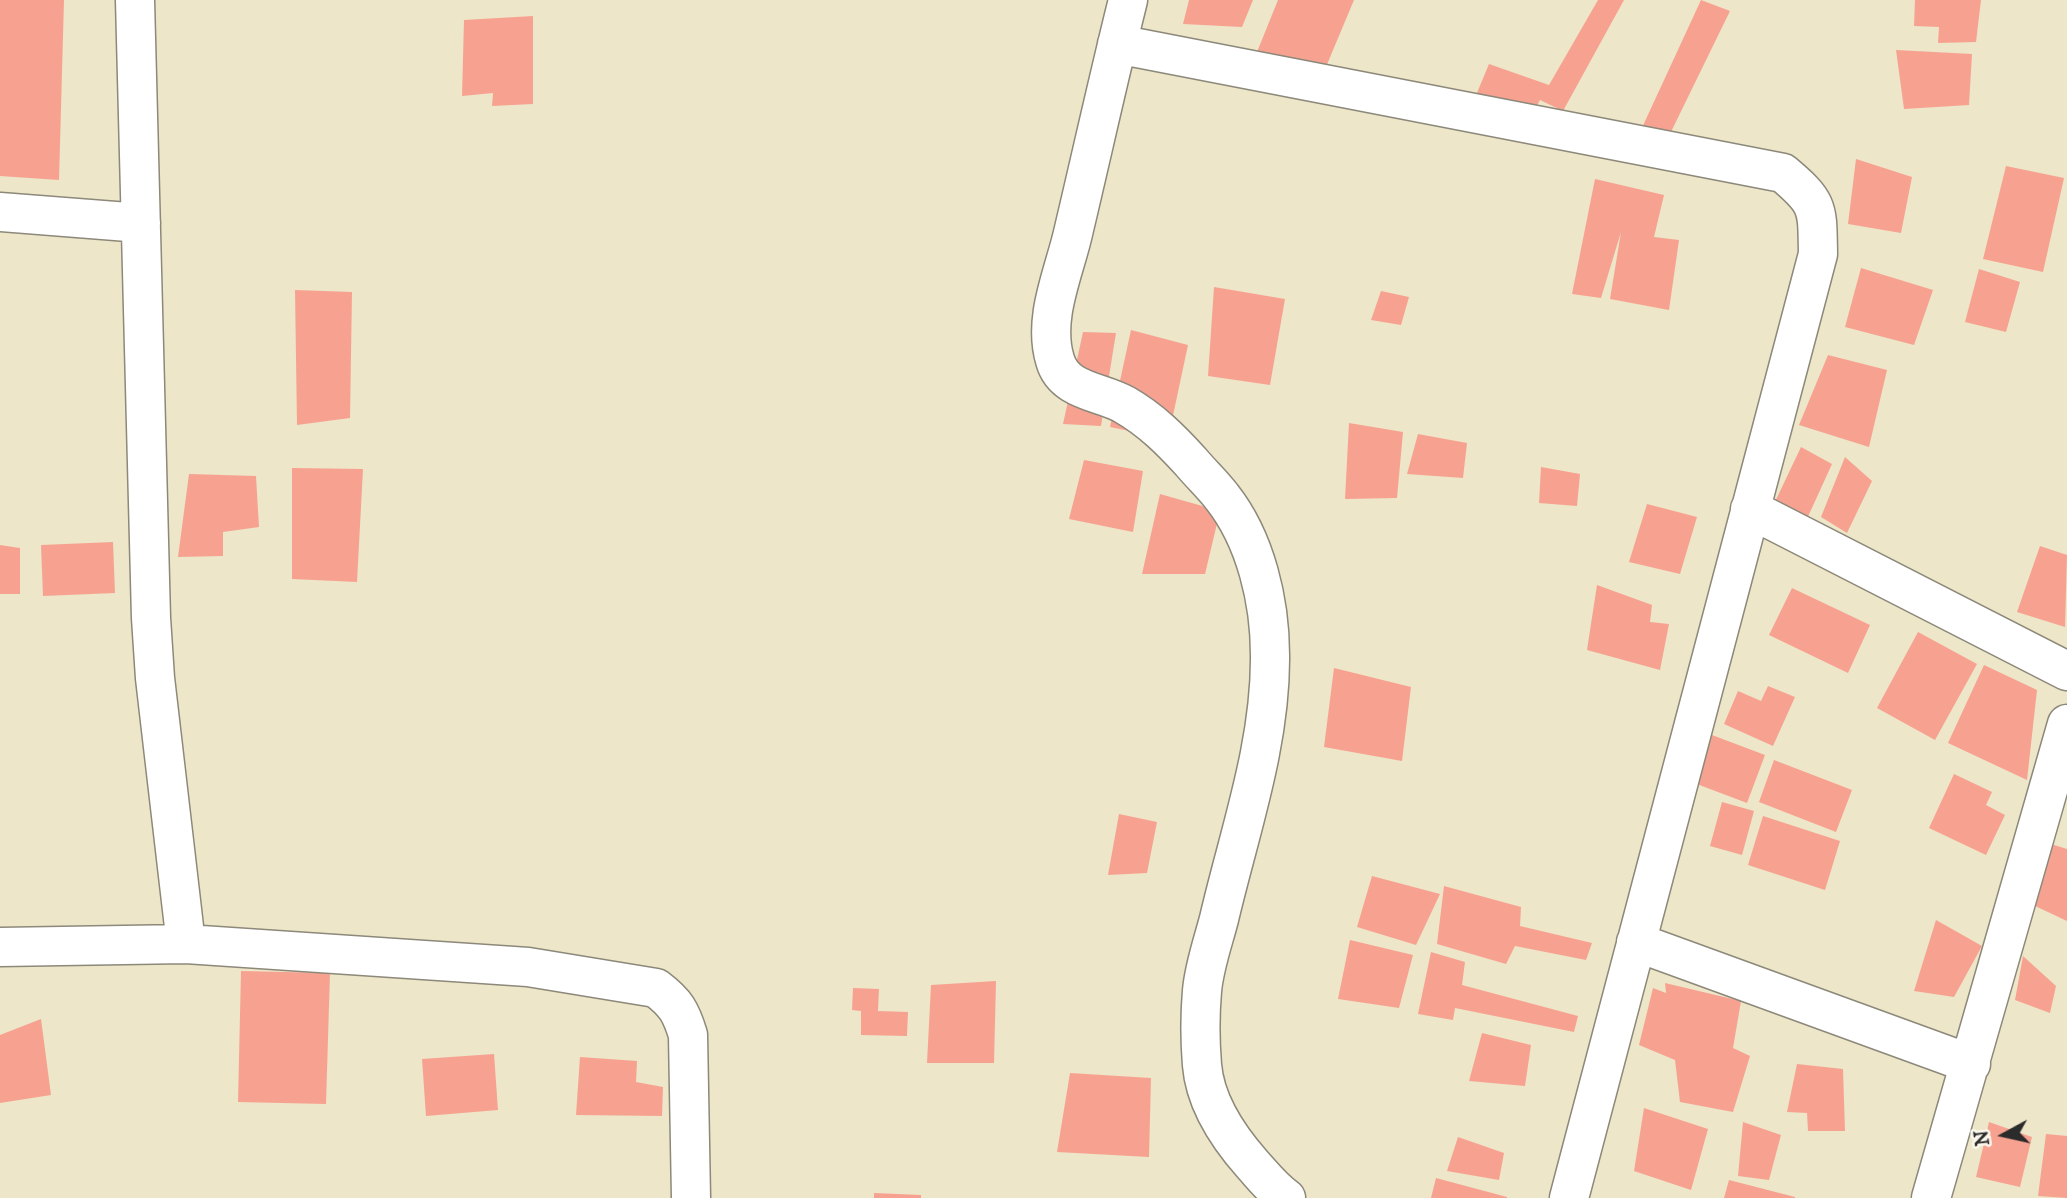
<!DOCTYPE html>
<style>
body{margin:0}
#map{position:relative;width:2067px;height:1198px;overflow:hidden;background:#ede6c8;font-family:"IM FELL DW Pica",serif}
canvas{display:block}
.north{position:absolute;left:1969px;top:1100px;width:70px;height:70px;-webkit-text-stroke:5px #fbf7ec;paint-order:stroke;rotate:262deg;font-size:19px;font-weight:700;line-height:28px;text-align:center;color:#2b2b2b}
.north::after{content:'';display:block;margin:auto;width:24px;height:32px;background:#2b2b2b;clip-path:polygon(50% 0,100% 100%,50% 72%,0 100%)}
</style>
<div id="map">
<canvas width="2067" height="1198"></canvas>
<div class="north">N</div>
</div>
<script>
const g = document.querySelector('canvas').getContext('2d');
g.lineJoin = 'round';
function paint(path, color) { g.fillStyle = color; g.fill(path, 'evenodd'); }
function strokePath(path, color, width, dash) { g.strokeStyle = color; g.lineWidth = width; g.lineCap = dash ? 'butt' : 'round'; g.setLineDash(dash || []); g.stroke(path); }
paint(new Path2D(`
 M0,0H64L59,180L0,176Z
 M1189,0H1253L1242,27L1183,24Z
 M1278,0H1354L1323,74L1257,52Z
 M1598,0H1624L1563,111L1540,100L1532,115L1469,112L1489,64L1549,85Z
 M1701,0L1730,11L1668,138L1640,132Z
 M1915,0H1981L1976,42L1938,43L1939,27L1914,26Z
 M533,16V104L492,106L493,93L462,96L464,20Z
 M1896,50L1972,54L1969,105L1904,109Z
 M1856,159L1912,177L1901,233L1848,224Z
 M2006,166L2064,178L2043,272L1983,259Z
 M1595,179L1664,195L1654,237L1679,240L1669,310L1610,299L1621,232L1601,298L1572,294Z
 M1861,268L1933,290L1914,345L1845,327Z
 M1979,269L2020,282L2006,332L1965,322Z
 M1214,287L1285,299L1270,385L1208,376Z
 M295,290L352,292L350,418L297,425Z
 M1381,291L1409,297L1401,325L1371,320Z
 M1131,330L1188,345L1168,439L1110,427Z
 M1083,332L1116,333L1101,426L1063,424Z
 M1828,355L1887,370L1869,447L1799,425Z
 M1349,423L1403,432L1397,498L1345,499Z
 M1418,434L1467,443L1463,478L1407,474Z
 M1801,447L1832,464L1806,521L1773,506Z
 M1845,457L1872,481L1847,533L1821,517Z
 M1084,460L1143,471L1133,532L1069,519Z
 M1541,467L1580,474L1577,506L1539,503Z
 M292,468L363,469L357,582L292,579Z
 M189,474L256,476L259,527L223,532V556L178,557Z
 M1160,494L1220,511L1205,574H1142Z
 M1647,504L1697,517L1680,574L1629,562Z
 M113,542L115,593L43,596L41,545Z
 M0,545L20,548V594H0Z
 M2040,546L2067,555L2065,627L2017,612Z
 M1597,585L1652,605L1650,622L1669,624L1660,670L1587,650Z
 M1792,588L1870,625L1848,673L1769,635Z
 M1918,632L1977,664L1935,740L1877,708Z
 M1984,665L2037,690L2027,780L1948,743Z
 M1334,668L1411,687L1402,761L1324,747Z
 M1768,686L1795,697L1773,746L1724,724L1738,691L1761,701Z
 M1712,735L1765,755L1747,803L1694,783Z
 M1774,760L1852,790L1836,832L1759,802Z
 M1954,774L1992,792L1986,805L2005,815L1986,855L1929,828Z
 M1722,802L1754,811L1742,855L1710,846Z
 M1119,814L1157,822L1147,873L1108,875Z
 M1763,816L1840,841L1825,890L1748,865Z
 M2051,844L2067,849V921L2033,905Z
 M1372,876L1440,894L1416,945L1357,927Z
 M1444,886L1521,907L1520,926L1592,943L1586,960L1515,946L1506,964L1437,944Z
 M1936,920L1982,946L1954,997L1914,991Z
 M1350,940L1413,955L1399,1008L1338,999Z
 M1431,952L1465,962L1462,985L1578,1016L1574,1032L1455,1008L1453,1020L1418,1014Z
 M2023,956L2056,986L2050,1013L2015,1000Z
 M241,971L330,973L326,1104L238,1102Z
 M996,981L994,1063H927L931,985Z
 M1665,983L1741,1001L1733,1048L1750,1056L1733,1112L1680,1102L1675,1060L1639,1045L1653,988L1666,993Z
 M853,988L879,989L878,1011L908,1012L907,1036L861,1035V1011L852,1010Z
 M41,1019L51,1095L0,1103V1035Z
 M1482,1033L1531,1045L1525,1086L1469,1081Z
 M494,1054L498,1110L426,1116L422,1059Z
 M580,1057L637,1061L636,1082L663,1087L662,1116L576,1115Z
 M1797,1064L1843,1069L1845,1131H1808L1807,1113L1787,1112Z
 M1070,1073L1151,1078L1149,1157L1057,1152Z
 M1644,1108L1708,1129L1691,1190L1634,1171Z
 M1743,1122L1781,1135L1769,1180L1738,1176Z
 M1989,1122L2032,1137L2020,1187L1976,1177Z
 M2046,1134L2067,1136V1198L2038,1196Z
 M1458,1137L1504,1153L1499,1180L1447,1171Z
 M1436,1178L1507,1197V1198H1431Z
 M1729,1180L1795,1197V1198H1724Z
 M874,1193L921,1195V1198H874Z`), '#f7a291');
const street = new Path2D(`
 M135,0L151,618L155,678L186,944
 M1128,0C1109,76 1092,153 1074,229C1065,271 1042,317 1055,360C1064,392 1101,391 1125,405C1151,420 1171,440 1191,462C1201,474 1213,485 1222,497C1256,540 1270,602 1270,655C1271,745 1239,833 1219,919C1213,942 1204,967 1202,991C1200,1014 1200,1041 1202,1065C1205,1102 1229,1138 1253,1165C1263,1176 1273,1189 1286,1198
 M1117,44L1783,173C1820,204 1817,208 1818,254L1569,1198
 M0,212L141,223
 M1750,509L2067,671
 M1636,942L1971,1064
 M0,947L186,944L528,967L656,988C676,1003 681,1012 688,1035L691,1198
 M1931,1198L2067,724`);
strokePath(street, '#8c887a', 41);
strokePath(street, '#fff', 38);
</script>
